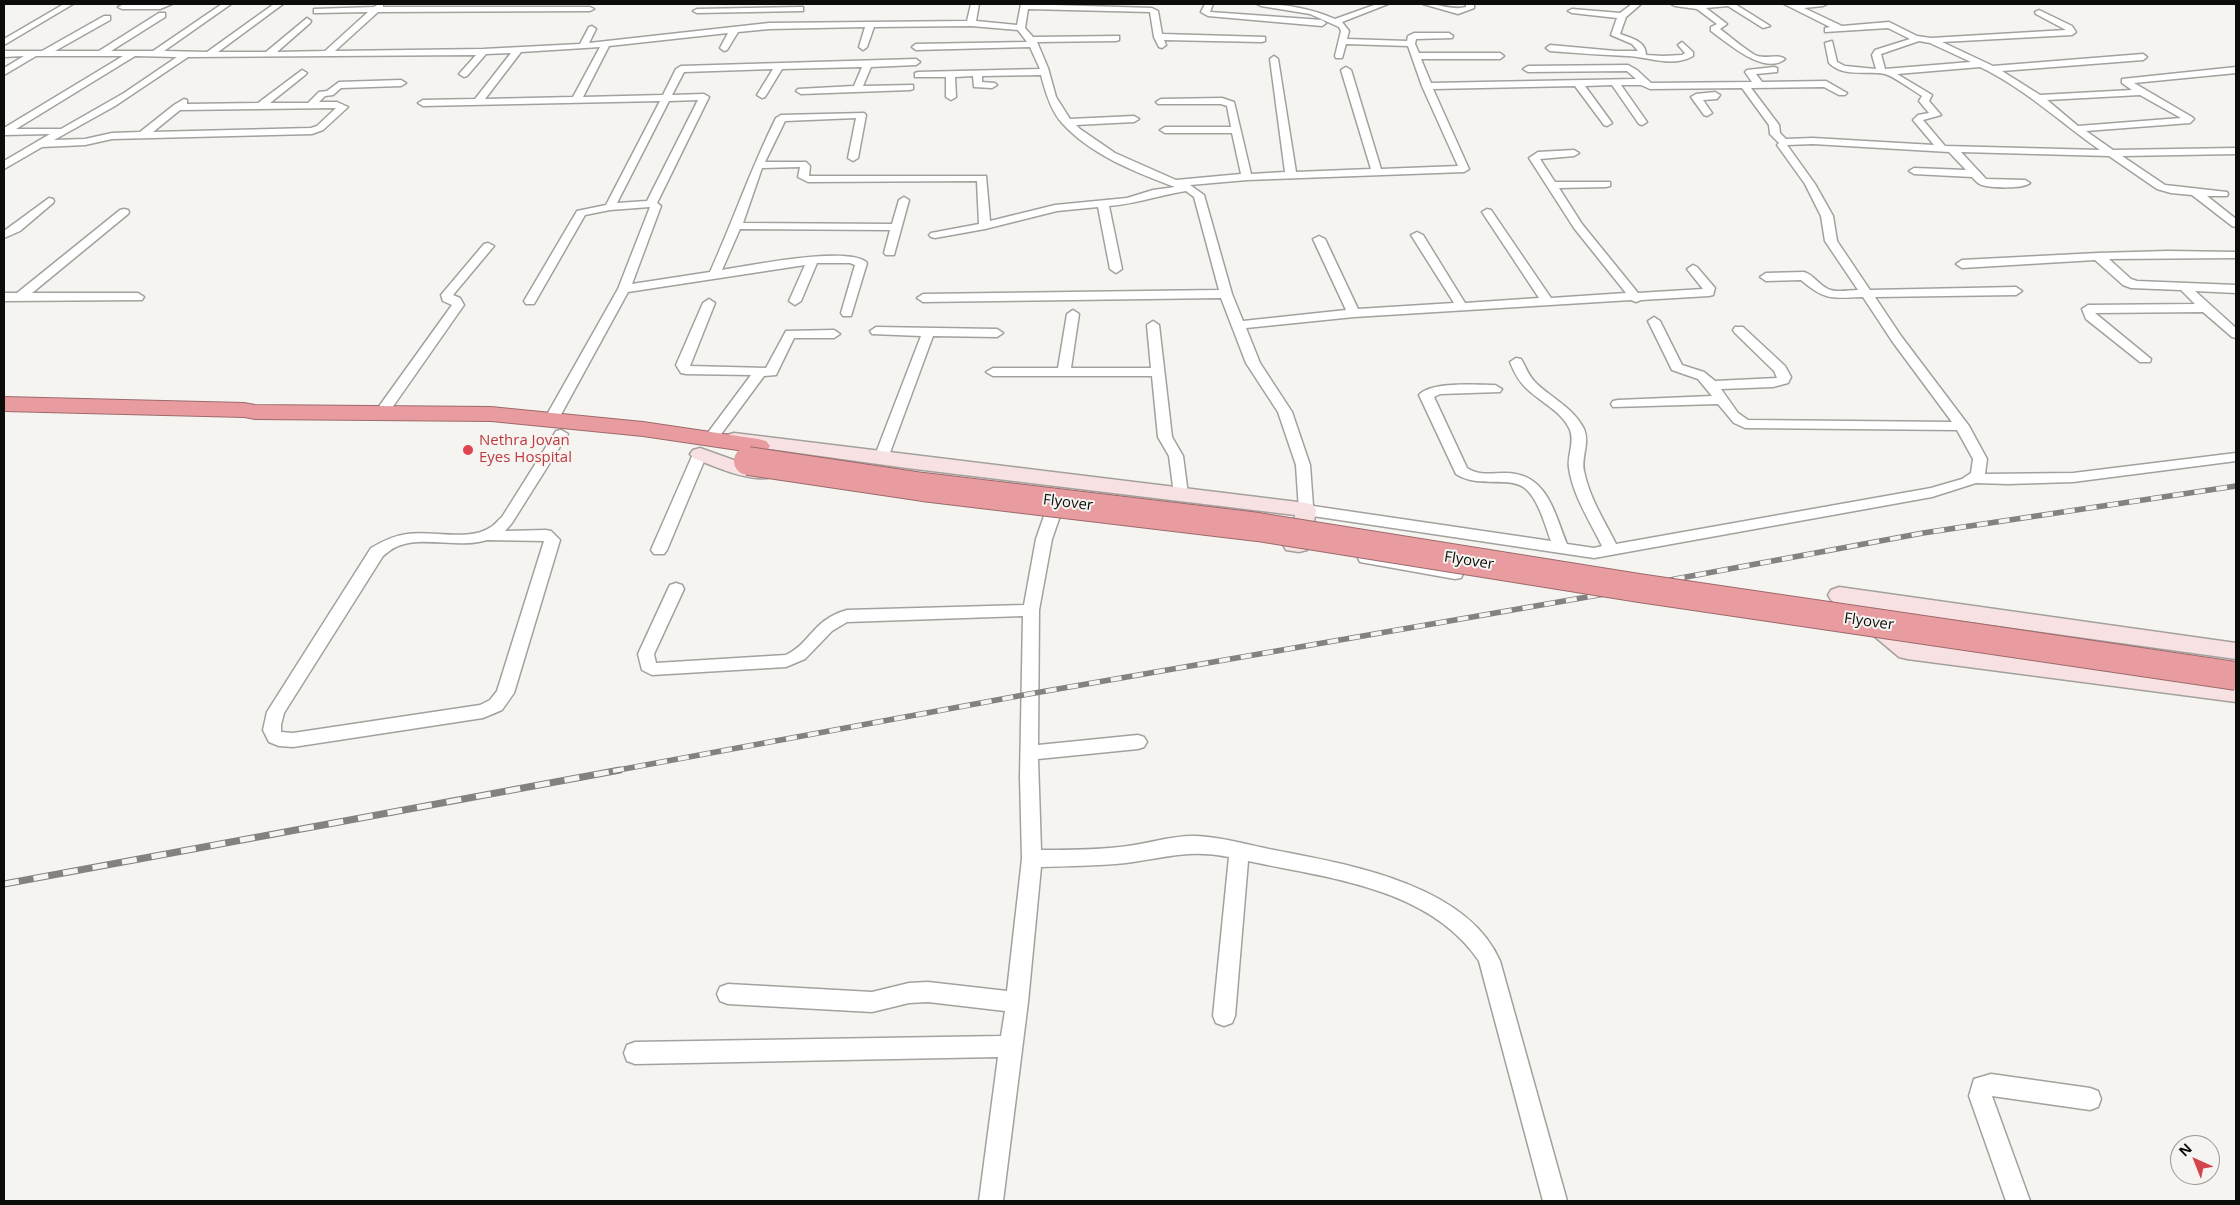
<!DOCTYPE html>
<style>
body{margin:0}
#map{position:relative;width:2240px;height:1205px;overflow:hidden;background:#f6f4f1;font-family:"Open Sans",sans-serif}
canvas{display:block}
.frame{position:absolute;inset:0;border:5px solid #0c0c0b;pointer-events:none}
.north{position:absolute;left:2170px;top:1135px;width:50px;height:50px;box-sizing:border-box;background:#f6f4f1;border:1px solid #989795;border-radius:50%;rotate:316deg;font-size:14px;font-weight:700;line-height:20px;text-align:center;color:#0c0c0b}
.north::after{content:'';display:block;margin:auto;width:18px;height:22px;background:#d4444c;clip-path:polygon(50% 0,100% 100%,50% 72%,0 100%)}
</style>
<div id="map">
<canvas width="2240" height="1205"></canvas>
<div class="frame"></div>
<div class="north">N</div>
</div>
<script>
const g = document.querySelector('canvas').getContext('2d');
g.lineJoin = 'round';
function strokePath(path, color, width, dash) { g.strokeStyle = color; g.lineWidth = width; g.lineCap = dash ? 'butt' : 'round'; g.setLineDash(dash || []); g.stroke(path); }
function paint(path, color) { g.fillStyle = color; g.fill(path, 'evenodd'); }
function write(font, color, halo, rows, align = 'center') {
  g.font = font + ' "Open Sans",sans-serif'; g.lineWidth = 4; g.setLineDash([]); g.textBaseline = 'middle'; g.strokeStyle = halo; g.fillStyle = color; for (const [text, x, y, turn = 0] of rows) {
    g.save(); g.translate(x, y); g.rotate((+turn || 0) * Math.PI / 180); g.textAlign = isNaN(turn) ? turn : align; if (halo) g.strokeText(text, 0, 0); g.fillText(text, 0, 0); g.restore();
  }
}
const street = new Path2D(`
 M64,4H73L4,45V39Z
 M172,4L160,9H122L118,7L122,5Z
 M222,4H231L164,51L207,52L274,4H283L218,52H266L307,18L311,21L310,23L277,52L325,51L368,12L317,13H314V9L374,7L379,4H383V7H590L594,9L590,11L378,12L335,51L483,49L580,44L589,27L592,26L596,29L589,43L769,23L967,21L971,4H979L976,21L1017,25L1021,4L1152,8L1158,11L1162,34L1265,37V41L1262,42L1164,40L1166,45L1162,48L1159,47L1154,37L1150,12L1028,9L1025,28L1033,37L1119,36V40L1116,41L1037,42L1048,68L1056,97L1070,119L1134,116L1139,119L1134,122L1076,125L1080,129L1115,153L1176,180L1241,174L1232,133H1165L1160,130L1165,127H1231L1227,106L1221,104H1158L1156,102L1161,99L1222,98L1234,102L1251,174L1285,172L1270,59L1274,56L1278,59L1296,172L1371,169L1341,70L1346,67L1351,70L1381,169L1458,166L1422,86L1408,46L1346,44L1342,58H1336L1335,56L1341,31L1339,27L1310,14L1261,6L1257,4C1285,4 1310,8 1335,19L1377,4H1388L1342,22L1349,31L1347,39L1407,41L1408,36L1414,33H1449L1453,36L1452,38L1416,39L1415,44L1419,53H1500L1504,56L1500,59H1421L1431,83L1636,79L1627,71L1528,72L1523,69L1528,66L1628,65L1637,70L1651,83L1752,82L1745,72L1747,70L1774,67L1777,68V72L1756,74L1762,82L1826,81L1847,93L1845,95H1839L1824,87L1751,88L1779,125L1780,133L1786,139L1813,138L1934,145L1913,120L1918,115L1929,113L1919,101L1922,96C1912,90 1895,77 1885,74C1866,70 1844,78 1829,63L1825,43L1832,41L1837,62L1845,66L1876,69L1872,55L1875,50L1910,39L1888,28L1825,32V28L1830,27L1784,4H1827L1823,6L1804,8L1842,26L1889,22L1917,36L1931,38L2066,30L2036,14L2035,12L2039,10L2072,26L2076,32L2072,35L1942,42L1993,66L2143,54L2147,57L2143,60L2002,71L2040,95L2132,90L2122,83V79L2236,67V73L2134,83L2192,117L2194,119L2190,123L2086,131L2113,150L2236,148V154L2122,156L2165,185L2227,192L2228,194L2227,196H2207L2236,219V227L2232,226L2192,195L2171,193L2157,189L2109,156L1961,152L1986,179L2025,180L2030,183C2023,189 1991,188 1982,185C1978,184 1975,180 1972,177L1914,174L1909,171L1914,168L1966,170L1949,152L1813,144L1787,145L1815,184L1833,216L1837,241L1870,290L2016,287L2022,291L2016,295L1875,297L1901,336L1969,426L1987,459L1985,474L2073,473L2236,453V461L2073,482L2008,484L1976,483L1932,497L1594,558L1306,515L1301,513L1299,510L1296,465L1278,412L1246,363L1221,298L923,302L917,298L923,294L1219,290L1194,197L1186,191C1160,195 1135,204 1109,206L1122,269L1116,273L1110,269L1098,207L1057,211L985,229L935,238L931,237L929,235L931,233L979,224L977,181L808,182L798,177L800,167L762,168L743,223L892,224L899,200L904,197L909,200L894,255H886L884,253L890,230L740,229L722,270C748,266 850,245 867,263L851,316H843L841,313L855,265L850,263H817L801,301L795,305L789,301L805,265L628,292L558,420L551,424L544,420L618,289L650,207L610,210L585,215L534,304H526L524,301L577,211L606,205L660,101L423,106L418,103L423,100L475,99L511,53L486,54L467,76L464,77L459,74L476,55L188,57L115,106L54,140L85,139L112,133L140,132L174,105L184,99L187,100V104L258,103L302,70L307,73L305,75L270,103H308L319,92L327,91L339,82L401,80L406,83L401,86L341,88L333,95L325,96L319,102H337L348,107L323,130L312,134L112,139L85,145L42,147L4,169V161L50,134L4,135V128L123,56H36L4,75V68L24,56L4,57V51H42L104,16H110V20L55,51H99L159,13H165V17L111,51H153ZM971,26L1018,30L1027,42L916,44L912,47L916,50L1030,47L1040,69L918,72L915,73V77H946V97L951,100L956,97L955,77L973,76L974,87L992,88L997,85L995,83L982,82V76L1041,75C1045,91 1051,111 1062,123C1091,155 1135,172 1175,187L1153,190L1127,198L1055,205L990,221L986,176H809L810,166L806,162H765L785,121L856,118L848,158L853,161L858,158L866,115L864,113L781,115L776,118C751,168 733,221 710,272L632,284L661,206L657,203L709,97L704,94L672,95L684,72L773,69L757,95L762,98L765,97L782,69L862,67L854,86L798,89L796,91L801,94L910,90L913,89V85L863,86L871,67L916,65L920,62L916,59L681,66L676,69L663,95L583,97L609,46L728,33L720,48L724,51L727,50L738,32L769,29L865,27L859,47L863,50L867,47L874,27ZM1919,41L1930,43L1971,62L1885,69L1881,54ZM600,47L573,97L485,99L521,52ZM135,56L177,57L124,93L61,129H16ZM1980,67C2024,88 2060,122 2100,150L1945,146L1923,120L1941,115L1929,101L1932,95L1897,74ZM1612,85L1639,124L1642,125L1647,122L1621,85H1641L1650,89L1742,88L1769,125L1770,134L1779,143L1777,145L1805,184L1821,216L1825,241L1858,290C1849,290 1837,293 1828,289C1819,285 1814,275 1804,272L1766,273L1760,277L1766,281L1801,280C1826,301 1831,298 1863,297L1892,341L1952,422L1748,420L1738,413L1721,389L1773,387L1788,383L1791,377L1785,366L1743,327H1735L1733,330L1735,333L1774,371L1777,378L1715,381L1704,372L1682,365L1660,321L1654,317L1648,321L1672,370L1698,379L1712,396L1618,400L1613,401L1611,404L1613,407L1718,404L1734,423L1745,428L1957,430L1973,459L1971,473L1962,479L1931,488L1616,544C1604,520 1589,497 1584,471C1581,457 1590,443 1584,429C1573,407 1551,398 1535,382C1528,375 1526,367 1521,359L1516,358L1510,362C1514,372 1518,380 1526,388C1540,402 1562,411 1570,430C1575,443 1567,455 1569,468C1573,496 1590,521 1602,546L1594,548L1567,544C1554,512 1547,473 1505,473C1491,473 1479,476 1467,468L1434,397L1440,394L1500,392L1502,389L1495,385C1477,385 1431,381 1419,395L1456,474C1479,489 1511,475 1526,489C1539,501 1545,525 1551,541L1313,506L1310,465L1292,412L1260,363L1246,328L1354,317L1631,300L1636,302L1641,300L1709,296L1713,295L1715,288L1697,267L1693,265L1687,269L1703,289L1638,293L1582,224L1559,188L1606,187L1610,186V182H1555L1540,159L1574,156L1579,153L1574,150L1538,152L1529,158L1574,228L1626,293L1551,298L1491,210L1487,209L1482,212L1539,298L1465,303L1423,235L1417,232L1411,235L1454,303L1358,309L1325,239L1319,236L1313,239L1346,310L1243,321L1232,294L1204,195L1190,185L1247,180L1464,172L1469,169L1433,89L1575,86L1604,125L1607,126L1612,123L1585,86ZM2140,95L2181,118L2078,126L2047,100ZM698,100L647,201L617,203L669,101ZM336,108L317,126L311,128L153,132L180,110Z
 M1205,4H1213L1210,12L1322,20L1326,23L1322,26L1208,16L1201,12Z
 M1423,4C1438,3 1452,11 1466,7V4H1474V8L1458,14Z
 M1632,4H1641L1626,17L1620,34C1631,38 1646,41 1646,55L1663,56L1682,55L1685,53L1678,45L1682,42L1693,52V56C1672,68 1650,57 1628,56C1602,55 1576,53 1550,51L1546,48L1550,45L1616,51H1638L1632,44L1611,35L1617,18L1572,13L1568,11L1572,9L1620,13Z
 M1671,4H1735L1770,26L1763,28L1728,6L1706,8L1727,24L1720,29C1731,37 1743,48 1755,55C1765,60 1778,53 1785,59C1764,76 1728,43 1711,31V27L1717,24L1697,9L1675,6Z
 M800,7H803V11L697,13L693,11L697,9Z
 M1715,92L1720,95L1717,99L1703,100L1712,113L1707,116L1704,115L1691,97L1696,94Z
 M49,198L53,199L54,201L53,203L20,231L4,238V231Z
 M124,209L128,210L129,212L128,214L32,293H138L144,297L142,300L4,301V293H17L120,210Z
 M488,243L494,246L453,295L460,298L464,305L387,415H377L375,412L452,305L443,301L441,295L484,244Z
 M2168,251L2236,252V258L2109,259L2131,279L2137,281L2236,285V293L2195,291L2236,328V338L2232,337L2203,312L2095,313L2151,359L2150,362H2140L2086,319L2082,309L2088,305L2195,304L2181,290L2131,288L2123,285L2095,260L1962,268L1956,264L1962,260L2098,253Z
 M709,299L715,303L690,366L766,368L786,331L834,330L840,334L834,338H794L776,375L764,376L716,441L711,442L704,438L751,375L686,374L681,373L676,365L703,303Z
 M1073,310L1079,314L1071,368H1151L1147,325L1153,321L1159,325L1172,437L1183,456L1188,494L1186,497H1176L1174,494L1169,456L1158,437L1152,376H993L986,372L993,368H1058L1067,314Z
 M876,327L997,329L1003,333L997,337L933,336L888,458L881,462L874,458L921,336L872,334L870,331Z
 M561,430L568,434L512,523L505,531L546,530L551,531L560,540L514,693L502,710L483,718L293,747L279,746L269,742L263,730L267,712L371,548C383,541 393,536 407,534C431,530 470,542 491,527C495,525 498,520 502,517L556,431ZM487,540L544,541L497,691L490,700L480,705L293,733L281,732V725L284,713L383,556C387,553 391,549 396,547C422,535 459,549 487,540Z
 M700,450L707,454L667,550L664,554H654L651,550L693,454Z
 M1053,508L1058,510L1061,513L1052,539L1039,610L1038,745L1138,735L1144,737L1147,742L1144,747L1138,749L1038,759L1041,850C1070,850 1100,850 1128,846C1151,843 1173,835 1196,836C1222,837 1248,845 1274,850C1347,864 1467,884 1500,961L1567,1201H1543L1479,961C1429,887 1327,878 1248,861L1235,1016L1232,1023L1224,1026L1216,1023L1213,1016L1229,857C1188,849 1165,858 1126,863C1098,866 1069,866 1041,867L1028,1002L1003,1201H979L998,1057L635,1064L627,1061L624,1053L627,1045L635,1042L1001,1036L1005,1011L928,1002L909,1003L872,1012L728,1004L720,1001L717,994L720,987L728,984L872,992L909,983L928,982L1007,991L1022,859L1020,777L1023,616L847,622L832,631L805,659L786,667L652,675L642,670L638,654L668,589L670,585L676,583L682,585L684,589L654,654L656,663L786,655C812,642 812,620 847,610L1024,605L1036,539L1045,513L1048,510Z
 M1366,553L1455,569L1461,570L1463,574L1461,578L1455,579L1360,562L1358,558L1360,554Z
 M1991,1074L2090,1088L2098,1091L2101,1099L2098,1107L2090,1110L1992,1096L2030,1201H2006L1969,1096L1974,1079Z`);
const secondary = new Path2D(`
 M734,433L1306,503L1313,505L1316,510L1310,545L1307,550L1299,552L1286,550L1283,545L1290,539L1295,515L907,468L727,443L724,439L727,435Z
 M700,448L742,463L772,469L775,473L772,477C750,483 714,466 693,458L690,454L693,450Z
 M1839,587L2236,643V659L1870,608L1913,643L2236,684V702L1907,659L1899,657L1831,600L1828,595L1831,590Z`);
const highway = new Path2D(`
 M4,397L244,403L255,405L491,407L643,422L758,439L766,441L770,446L766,451L758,453L643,436L491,421L255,419L244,417L4,411Z`);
strokePath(street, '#a3a19e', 3);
strokePath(secondary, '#a3a19e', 3);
strokePath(highway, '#9c6a6c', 2);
paint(street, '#fff');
paint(secondary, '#f8e1e2');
paint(highway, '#e99ca0');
const railFar1 = new Path2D(`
 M613,771L1029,694L1639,588L1675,579L1923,533L2236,486`);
const rail = new Path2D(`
 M4,884L620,770`);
strokePath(railFar1, '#838280', 5.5);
strokePath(rail, '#838280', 7);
strokePath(railFar1, '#f6f4f1', 4, [11]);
strokePath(rail, '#f6f4f1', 5, [15]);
const highwayBridge = new Path2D(`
 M748,461L923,487L1258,527L1639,588L2236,676`);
strokePath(highwayBridge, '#9c6a6c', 30, []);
strokePath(highwayBridge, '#e99ca0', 28);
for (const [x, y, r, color] of [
 [468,450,6,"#e0444e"]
]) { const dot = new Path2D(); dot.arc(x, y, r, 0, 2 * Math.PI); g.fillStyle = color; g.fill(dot); strokePath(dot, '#f6f4f1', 2); }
write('15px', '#be3a42', '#f6f4f1', [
 ["Nethra Jovan",479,441],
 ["Eyes Hospital",479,458]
], 'left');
write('15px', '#0c0c0b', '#f6f4f1', [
 ["Flyover",1068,503,7],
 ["Flyover",1469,561,9],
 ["Flyover",1869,622,8]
]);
</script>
